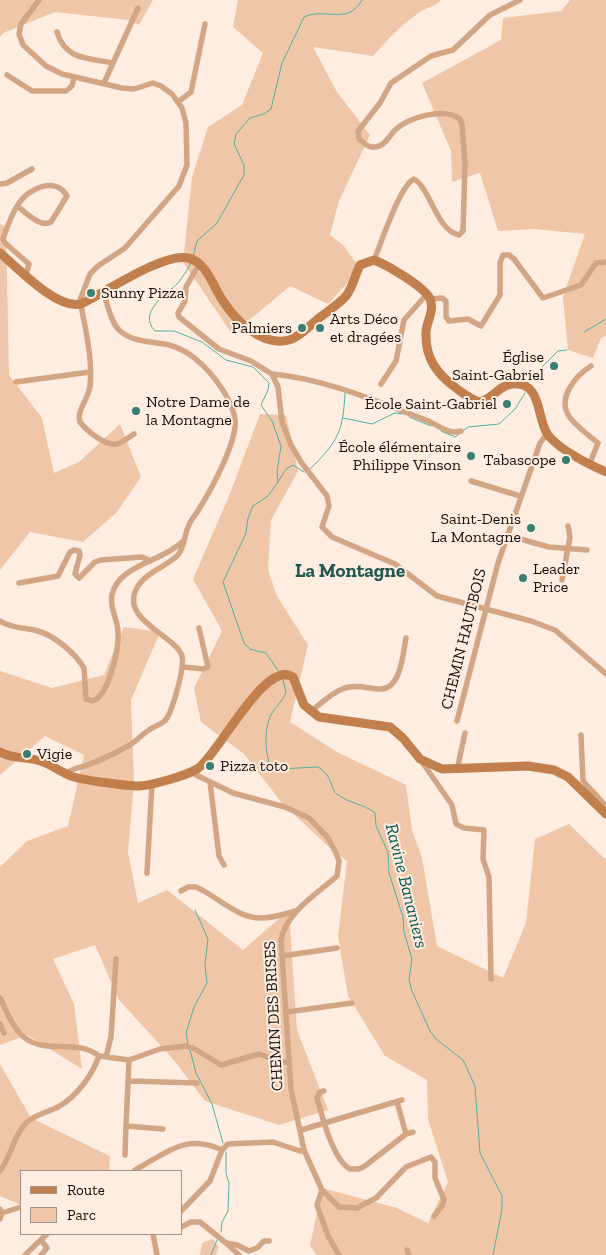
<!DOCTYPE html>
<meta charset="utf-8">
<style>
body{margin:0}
#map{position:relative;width:606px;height:1255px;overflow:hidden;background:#ffede1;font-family:"Zilla Slab",serif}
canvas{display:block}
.legend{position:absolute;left:20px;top:1170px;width:162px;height:65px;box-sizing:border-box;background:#ffede1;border:1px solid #a2948b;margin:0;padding:6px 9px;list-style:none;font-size:15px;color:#160e09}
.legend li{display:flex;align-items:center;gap:10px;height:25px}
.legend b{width:25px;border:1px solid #a2948b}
</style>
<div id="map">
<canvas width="606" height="1255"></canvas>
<ul class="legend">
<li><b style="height:6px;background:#c07f4c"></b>Route</li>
<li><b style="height:14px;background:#efc6a8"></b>Parc</li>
</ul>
</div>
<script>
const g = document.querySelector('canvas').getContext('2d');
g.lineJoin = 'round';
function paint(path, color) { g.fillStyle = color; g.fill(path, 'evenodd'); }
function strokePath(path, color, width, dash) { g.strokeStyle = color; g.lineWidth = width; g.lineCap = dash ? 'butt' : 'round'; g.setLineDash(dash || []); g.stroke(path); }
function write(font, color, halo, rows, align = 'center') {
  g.font = font + ' "Zilla Slab",serif'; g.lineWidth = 4; g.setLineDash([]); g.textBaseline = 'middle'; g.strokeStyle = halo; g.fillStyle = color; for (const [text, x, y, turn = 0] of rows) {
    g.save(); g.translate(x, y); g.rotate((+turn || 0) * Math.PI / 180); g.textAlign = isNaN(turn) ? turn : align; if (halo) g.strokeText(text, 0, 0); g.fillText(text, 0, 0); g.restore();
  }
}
paint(new Path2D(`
 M0,0H153L139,25L128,20L55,12L3,33L0,37Z
 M238,0H441C435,7 427,7 420,12C402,24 388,39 373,56L313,47L337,92L370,135L339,201L330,235L344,246L360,269L328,304L290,286L252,318L230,331L183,262L192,177L208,127L242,105L263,53L233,27Z
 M570,0H606V336L601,338L593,358L568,350L563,297L585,234L534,229L498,231L480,173L452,182L451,151L422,83L501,40L503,18L561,11Z
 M0,224L6,227L9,375L42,418L54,473L79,462L120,424L141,477L117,512L83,542L30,532L0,570Z
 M260,414L286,415L298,471L271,520L268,570L277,596L308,645L290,722L337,752L406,785L412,830L422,858L437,946L503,978L526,923L535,839L569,824L606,860V1255H317L310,1246L322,1188L397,1208L428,1223L448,1182L428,1119L427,1080L385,1056L348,996L338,936L347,861L330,848L282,803L244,754L201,722L194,688L222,631L193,579L229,496Z
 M124,627L160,632L131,700L134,782L128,852L138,903L167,890L243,950L289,910L297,1030L328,1110L279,1125L205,1101L172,1058L119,1000L95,945L53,959L74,1004L82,1069L27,1035L0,1045V867L27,841L68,826L84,755L45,736L0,775V671L52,688L104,675Z
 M0,1064L31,1118L110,1156L109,1171H21V1205L0,1196Z
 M213,1239L219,1247L216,1255H200L202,1243Z`), '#efc6a8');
strokePath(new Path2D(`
 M193,257L197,241L217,223L244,175V165L234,144L236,134L250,118L264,114L271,109L282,63L304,17C325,7 348,26 362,0
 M191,263C187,270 183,277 178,283C167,294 137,312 155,331H174L202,342L226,360L253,367L269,383L268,390L261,405L272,421L281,446L277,472L278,482L268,496L253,506L248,518L246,533L223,582L244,643L250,649L266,653L279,672
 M584,332L606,319
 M538,371L558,351L567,350
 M409,417L431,426
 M343,418L372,424L395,413L403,414
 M441,431L455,437L468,427L499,424L515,409L525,393
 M310,469C338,441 343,433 345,393
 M278,482L286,469L293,465L304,472
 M283,680L286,692C283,701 275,707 271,715C264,728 265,749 269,762L279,769L318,767C335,778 329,789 338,795C349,803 364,804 375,813L376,826L388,852L389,873L403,917L404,932L412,959L409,980L412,991L430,1031L436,1039L463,1060L475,1086L480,1153L502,1196V1209L493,1255
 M188,1044L186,1033L194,1007L207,983L205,965L208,939L195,910
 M190,1050L196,1073L212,1104L223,1143
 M221,1232L222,1222L228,1211L229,1183L226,1173V1152
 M211,1255L217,1240`), '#50b1a2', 1);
strokePath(new Path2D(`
 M39,0L21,24L19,34L23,45L46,66L62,74L122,88L134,89L153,83L161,86L172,94L182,108L186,123L187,165L179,186L125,248L98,266L90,274L80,300C85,328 93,357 90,386C89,398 76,411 80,422C87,431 105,446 117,444C123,442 129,437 134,434
 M57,32C65,60 88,58 113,63
 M7,75L32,91H66L72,86L74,78
 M104,83L138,8
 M178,102L191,92L205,24
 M0,184L7,183L32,169
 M17,206C27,213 40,228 51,222L67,196C56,176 29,188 19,203C12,213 7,227 3,239L5,243L29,264L26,275
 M374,260C381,244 400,185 414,179C431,189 436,230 459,235L463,231L465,165L462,124L460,119C444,107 409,117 395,130C389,136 385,146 375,147C368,148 364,143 359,139L358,131L380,103L391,83L431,56L453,50L490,15L520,0
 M199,264L186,287L185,301L178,313L179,317L219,349L251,361L272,374L278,387L282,422L291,445L301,462L327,496L329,506L322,527L332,537L395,564L437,596L531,621L555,630L606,674
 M430,299L442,298L446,301V317L449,321L468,319L481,326L500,295V263L503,255H509L514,259L543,298L581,285L596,263L606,262
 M272,374C326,379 376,401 426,420C438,425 448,435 461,431
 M16,382L90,372
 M381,384L396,361L404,320L427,294
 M590,463L598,443C589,436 579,428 571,419C555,400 575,376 591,366
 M471,481L520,496
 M506,535L549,547L587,550
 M562,580L570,537L568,526
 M19,583L58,576L70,552L74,550L79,551L80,555L75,574L79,578L95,562L101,560L142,557L151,561
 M0,621C13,629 24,627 38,631C55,636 75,653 84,668L86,699L93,701C109,695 119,649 118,632C118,620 109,607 112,595C118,565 162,562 182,542
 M183,667L204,669L208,667L199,628
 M310,712C322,703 334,690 349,687C360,685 370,689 380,689C401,690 403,653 406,638
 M457,721L498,563L540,443L547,434
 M581,735L583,781L606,806
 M420,759L452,805L456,824L464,828L484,830L483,859L489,877L491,979
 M457,770L465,733
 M190,772L233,793L285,807L309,818L328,838L336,853L339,861L337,876C317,894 286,912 281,940L291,1089L304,1150L322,1190L339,1207L357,1208L376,1198L406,1167L431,1157L435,1162V1178L444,1200L442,1206L434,1216
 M66,774C73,767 82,768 90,764C103,759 116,753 128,746C136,742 141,735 149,730C154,726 164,724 167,718C173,708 185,667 182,656C176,635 117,620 138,586C147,572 165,567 177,556C185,548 184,534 189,525C191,519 196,515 199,509C211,490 238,441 235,419C234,412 230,403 227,397C215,376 194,351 169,345C152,341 133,343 119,330C110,321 108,304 103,292
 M210,782L219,856L224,865
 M147,873L152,783
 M181,891L188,887H196C217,896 238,919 262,918C273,918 285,914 296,911
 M282,956L337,948
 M0,998C7,1012 14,1032 28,1040C49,1053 78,1039 99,1056C92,1076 76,1097 58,1107C48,1112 34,1115 26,1123C13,1136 11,1157 0,1171
 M287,1012L352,1003
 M0,1024L4,1033
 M99,1056L129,1060L160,1049L186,1046L195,1049L221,1065L259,1054L282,1062H289
 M106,1057L111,1037L116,959
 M129,1060L126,1126L163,1129
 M129,1081L197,1083
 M324,1091L320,1092L317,1098C322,1116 333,1160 350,1169H359L365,1166L406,1134L413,1132
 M397,1102L406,1134
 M301,1130L402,1100
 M125,1155L126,1126
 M135,1170C167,1153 185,1133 222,1150
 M322,1190L317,1205L328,1236L339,1255
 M0,1209L2,1213L0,1219
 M181,1211L210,1181L222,1150L228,1144L273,1142L300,1151L304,1150
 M2,1213L21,1207
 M181,1227L191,1222H200L226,1243L237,1245L249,1251L257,1248L264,1241H269
 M153,1234L157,1255
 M226,1243L239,1255
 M407,1250L409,1255
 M25,1255L47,1234
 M41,1255L47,1248L41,1240`), '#d2a685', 5.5);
strokePath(new Path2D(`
 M0,253C18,268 57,310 81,304C104,293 164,252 188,258C207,262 213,287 223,301C236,321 262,347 289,340C300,337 310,325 319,318C328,311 339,304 346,296C353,287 355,275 360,265L374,260C387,265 425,287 430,299C435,311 426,322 426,333C425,358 437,374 456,388C463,393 470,399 479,402C492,400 499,385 512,384C543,381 536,419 548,435C561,451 588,464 606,472
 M0,752C16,760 25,756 40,761C51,764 60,772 71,776C80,780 128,786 139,786C153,785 185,776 197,769C218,756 265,658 293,677L304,705L319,717L390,727L403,738L420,759L442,769L528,766L554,770L568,777L606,814`), '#c07f4c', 9);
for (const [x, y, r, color] of [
 [91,293,5,"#397e73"],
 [302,328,5,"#397e73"],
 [320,328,5,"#397e73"],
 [554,366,5,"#397e73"],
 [507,404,5,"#397e73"],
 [136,411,5,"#397e73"],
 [471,456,5,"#397e73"],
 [566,460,5,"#397e73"],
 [531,528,5,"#397e73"],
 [523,578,5,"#397e73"],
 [27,754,5,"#397e73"],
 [210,766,5,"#397e73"]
]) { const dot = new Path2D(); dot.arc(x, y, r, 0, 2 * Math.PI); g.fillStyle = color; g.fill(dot); strokePath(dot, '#ffede1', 2); }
write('16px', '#160e09', '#ffede1', [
 ["Sunny Pizza",101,293],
 ["Arts Déco",330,319],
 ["et dragées",330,337],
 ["Palmiers",292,328,"right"],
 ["Église",544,357,"right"],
 ["Saint-Gabriel",544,375,"right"],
 ["Notre Dame de",146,402],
 ["la Montagne",146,420],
 ["École Saint-Gabriel",497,404,"right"],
 ["École élémentaire",461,447,"right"],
 ["Philippe Vinson",461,465,"right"],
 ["Tabascope",556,460,"right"],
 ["Saint-Denis",521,519,"right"],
 ["La Montagne",521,537,"right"],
 ["Leader",533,569],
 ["Price",533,587],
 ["Vigie",37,754],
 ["Pizza toto",220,766]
], 'left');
write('16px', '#160e09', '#ffede1', [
 ["CHEMIN HAUTBOIS",464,639,-76],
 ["CHEMIN DES BRISES",274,1016,-93]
]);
write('italic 18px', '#055b51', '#ffede1', [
 ["Ravine Bananiers",406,886,76]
]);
write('bold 19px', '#205850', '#ffede1', [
 ["La Montagne",350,572]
]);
</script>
